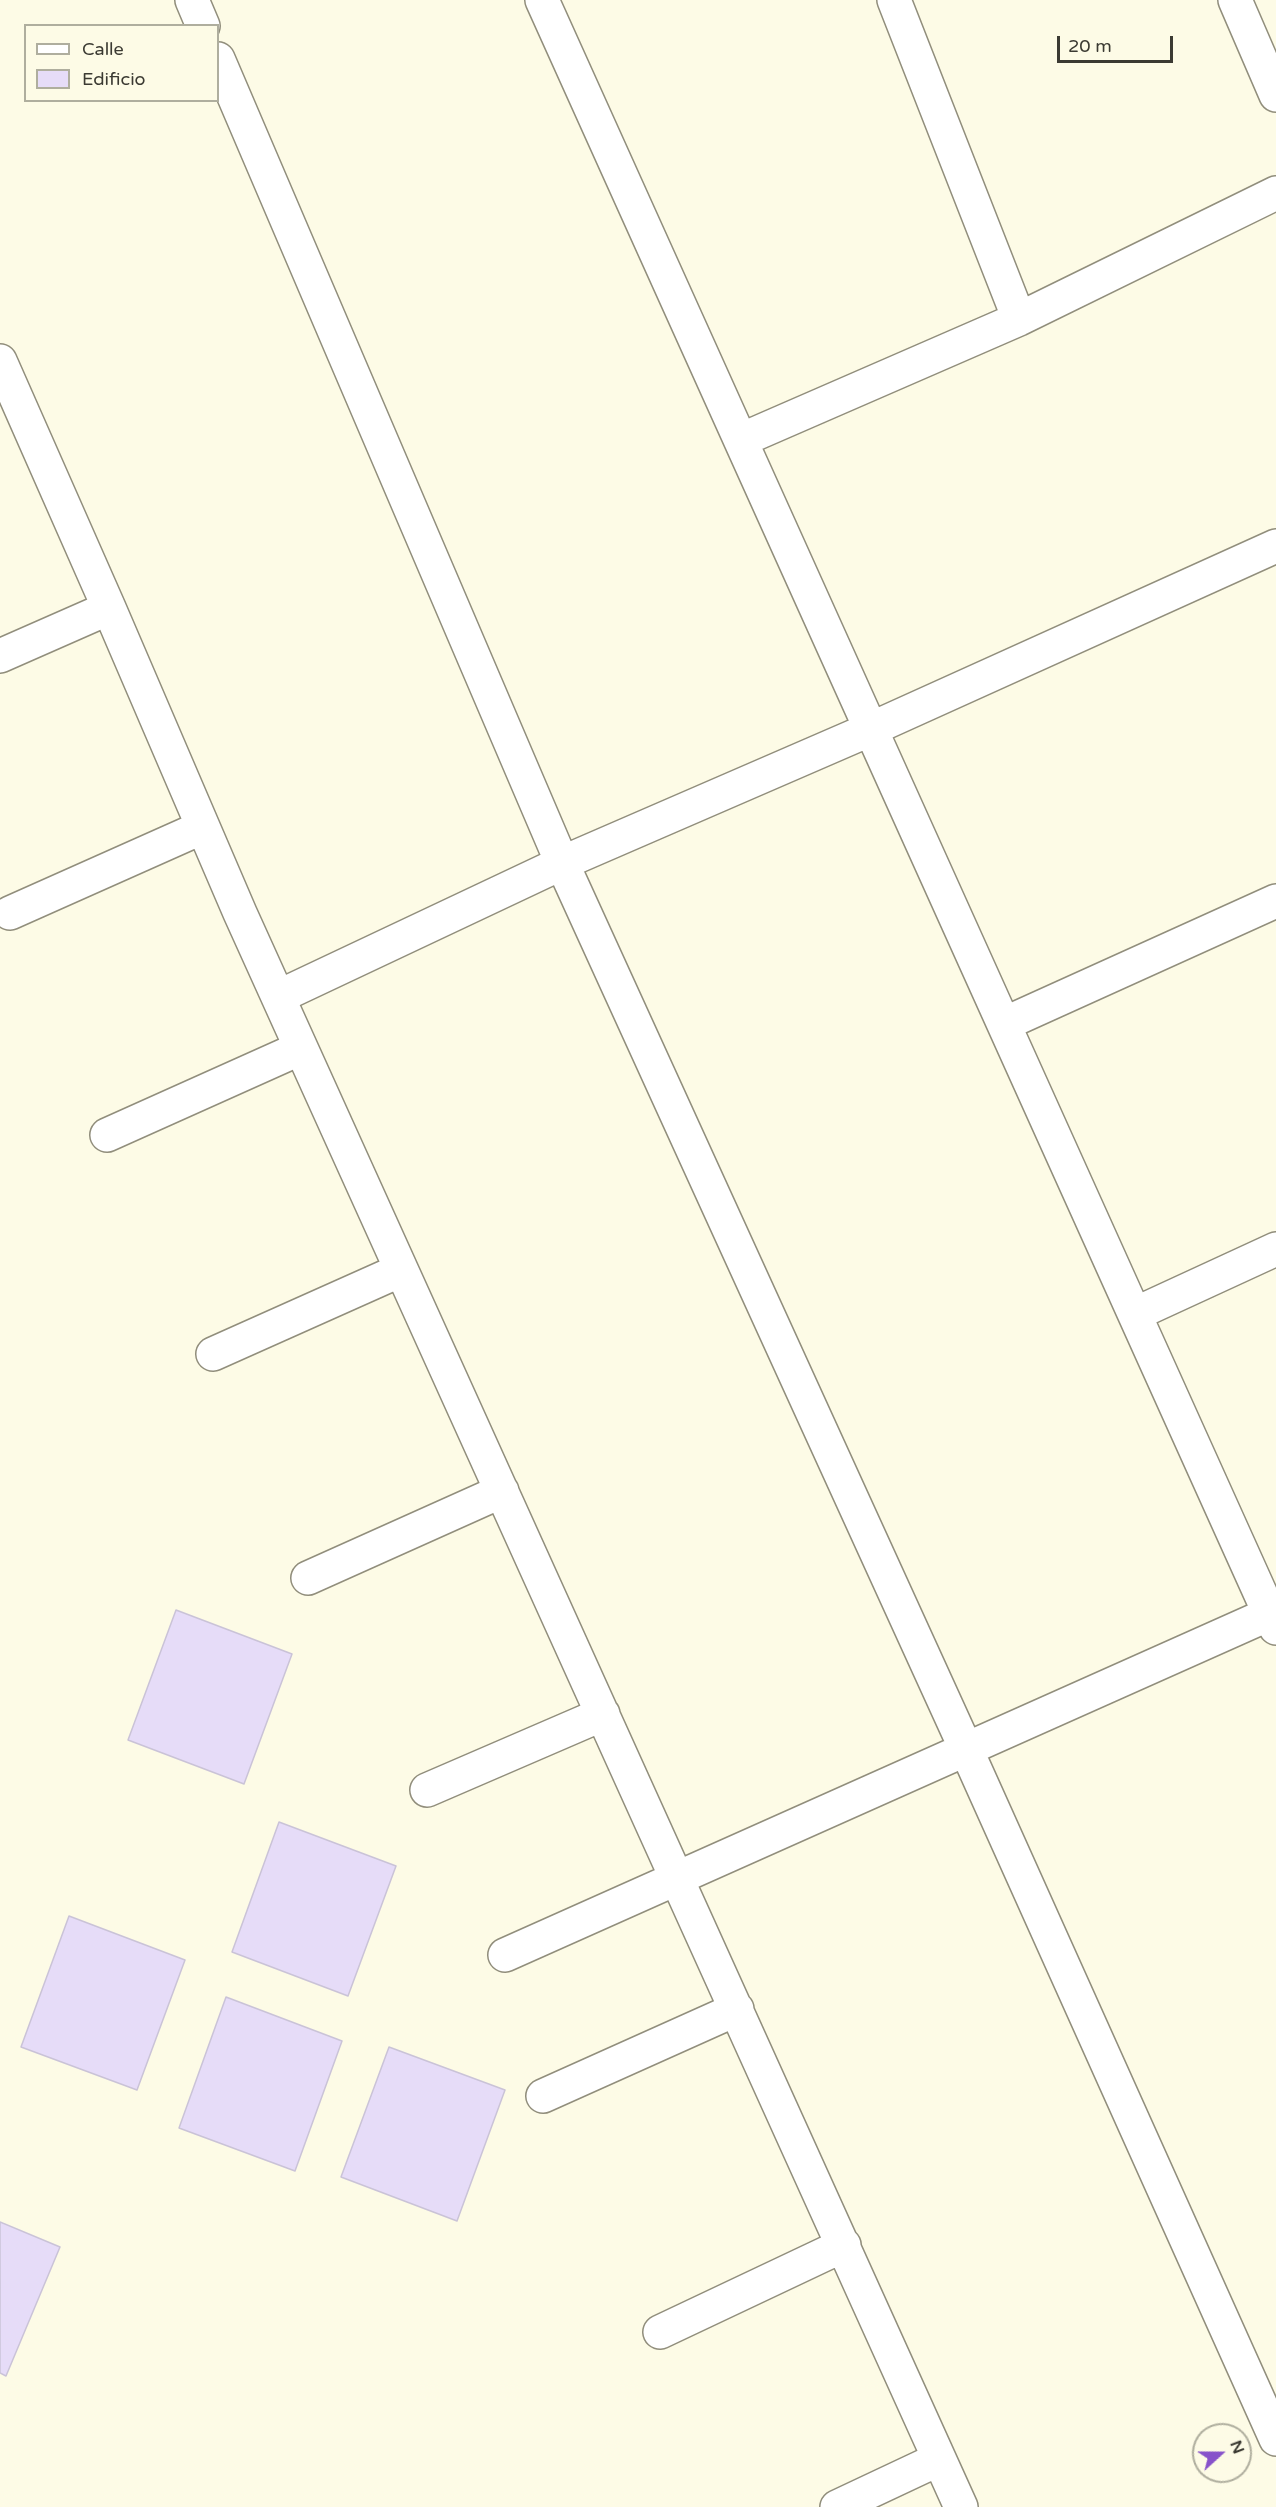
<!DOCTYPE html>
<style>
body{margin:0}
#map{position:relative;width:1276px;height:2507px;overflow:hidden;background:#fdfbe6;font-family:"Varela Round",sans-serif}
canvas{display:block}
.legend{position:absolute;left:24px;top:24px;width:195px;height:78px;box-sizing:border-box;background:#fdfbe6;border:2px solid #afae9e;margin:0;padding:8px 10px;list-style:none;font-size:18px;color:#3b3a32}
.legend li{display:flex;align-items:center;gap:12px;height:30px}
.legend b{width:30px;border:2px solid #afae9e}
.north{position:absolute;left:1192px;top:2423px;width:60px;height:60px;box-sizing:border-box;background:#fdfbe6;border:2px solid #afae9e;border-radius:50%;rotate:69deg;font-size:16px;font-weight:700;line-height:24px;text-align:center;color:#3b3a32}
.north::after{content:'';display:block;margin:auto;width:21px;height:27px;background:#8752ca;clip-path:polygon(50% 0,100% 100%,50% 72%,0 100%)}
.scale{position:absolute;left:1057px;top:36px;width:116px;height:27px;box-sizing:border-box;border:3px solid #3b3a32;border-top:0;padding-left:8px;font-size:18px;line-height:21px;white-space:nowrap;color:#3b3a32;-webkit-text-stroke:4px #fdfbe6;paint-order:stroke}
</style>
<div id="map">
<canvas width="1276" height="2507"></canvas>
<ul class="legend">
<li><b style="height:8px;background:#fff"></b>Calle</li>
<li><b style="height:16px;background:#e6dcf8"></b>Edificio</li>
</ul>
<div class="north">N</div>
<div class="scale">20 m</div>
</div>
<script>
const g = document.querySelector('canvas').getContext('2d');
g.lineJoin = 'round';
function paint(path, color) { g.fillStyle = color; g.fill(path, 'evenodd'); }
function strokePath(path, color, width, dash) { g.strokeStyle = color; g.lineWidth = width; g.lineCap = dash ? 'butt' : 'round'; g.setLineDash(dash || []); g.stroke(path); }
const building = new Path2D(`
 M176,1610L292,1654L244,1784L128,1740Z
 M279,1822L396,1866L348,1996L232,1952Z
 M69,1916L185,1960L137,2090L21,2047Z
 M226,1997L342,2041L295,2171L179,2128Z
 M389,2047L505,2090L457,2221L341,2177Z
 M0,2222L60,2247L6,2376L0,2373Z`);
paint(building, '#e6dcf8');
strokePath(building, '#cac3d7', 1.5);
const minor = new Path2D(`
 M192,0L203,26
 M542,0L1276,1628
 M894,0L1019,319
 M1235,0L1276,95
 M218,59L562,863L966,1749L1276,2439
 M0,361L109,608L240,913L961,2507
 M741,440L1019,319L1276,193
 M0,656L109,608
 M10,913L203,827
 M278,997L562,863L871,729L1276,546
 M1004,1024L1276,901
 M107,1135L301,1048
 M1135,1314L1276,1249
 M213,1354L401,1270
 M308,1578L502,1491
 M427,1790L603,1714
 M505,1955L1276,1611
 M543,2096L737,2009
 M660,2332L844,2245
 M837,2507L939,2459`);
strokePath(minor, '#918e7c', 36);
strokePath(minor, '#fff', 33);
</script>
